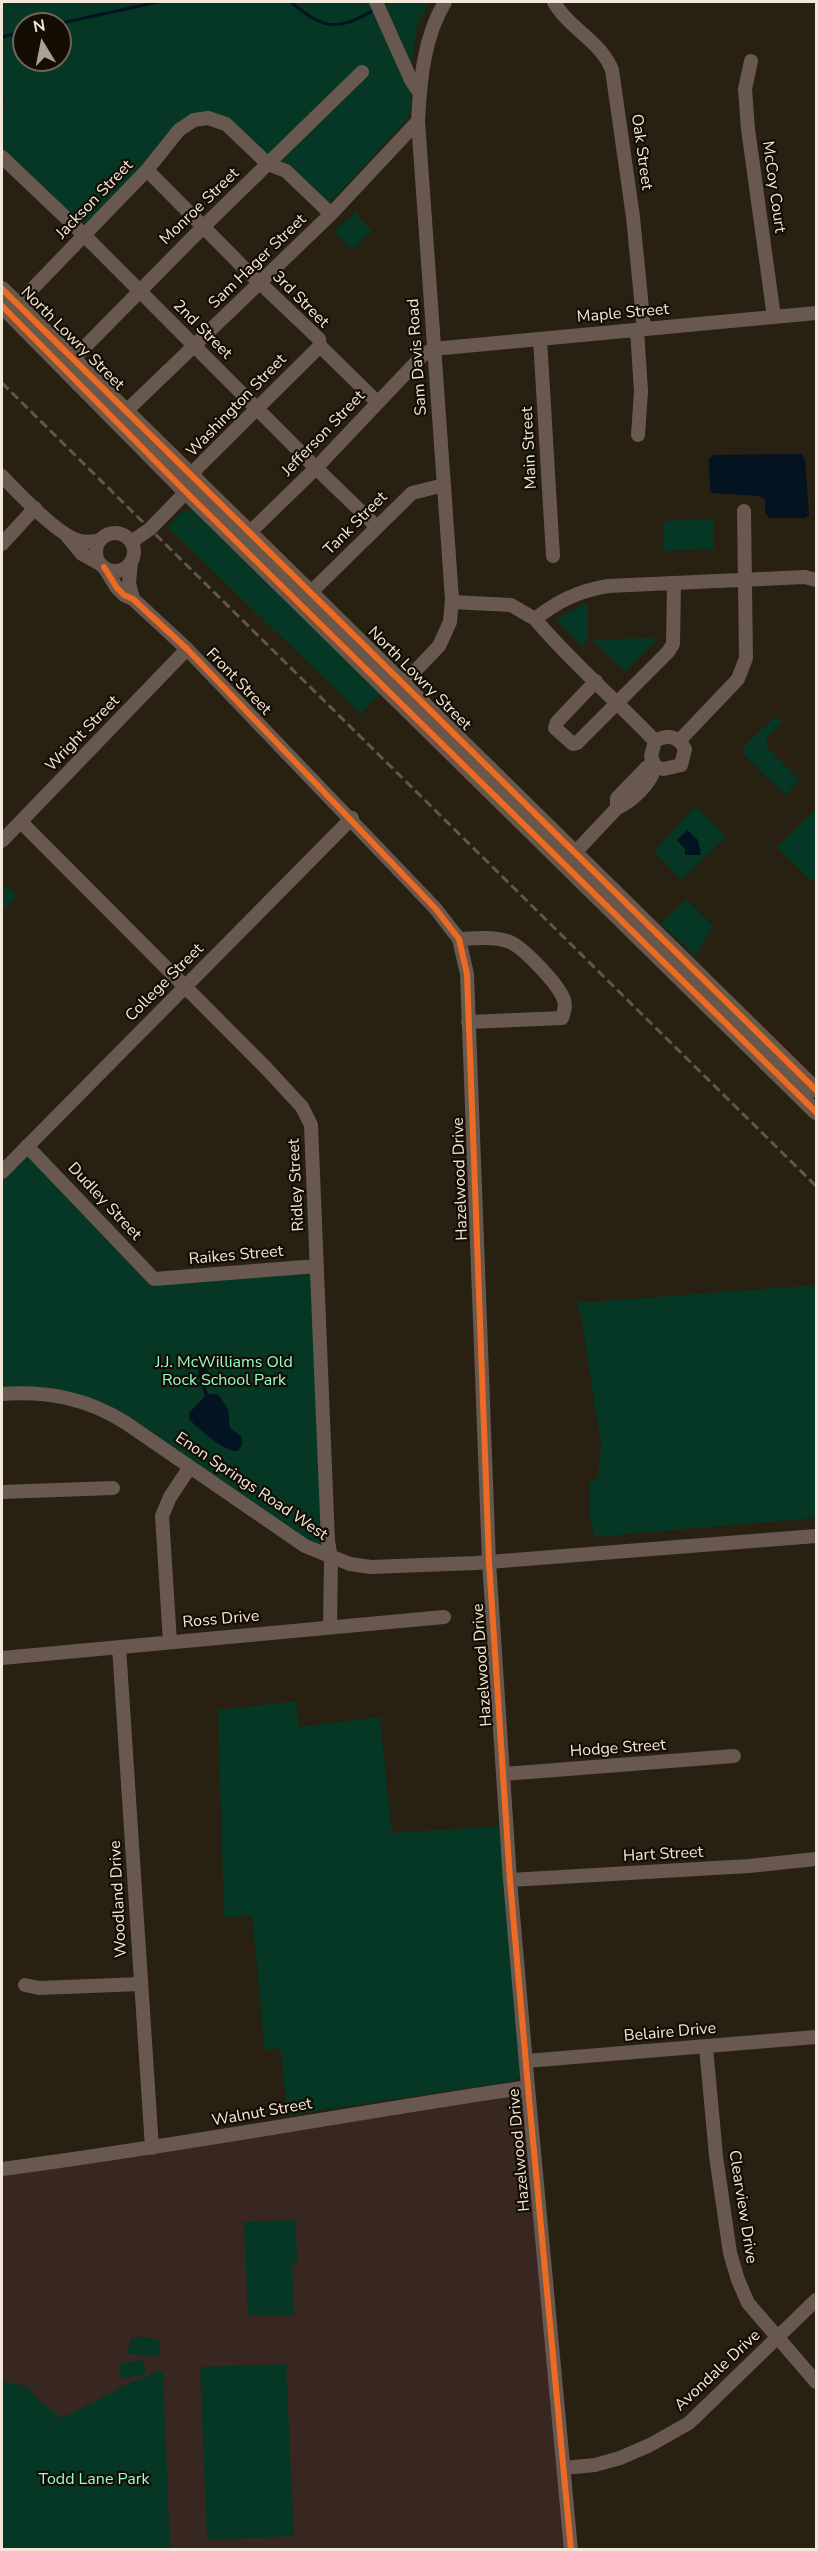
<!DOCTYPE html>
<style>
body{margin:0}
#map{position:relative;width:818px;height:2551px;overflow:hidden;background:#282011;font-family:"Nunito Sans",sans-serif}
canvas{display:block}
.frame{position:absolute;inset:0;border:3px solid #f2e7d8;pointer-events:none}
.north{position:absolute;left:12px;top:12px;width:60px;height:60px;box-sizing:border-box;background:#140d04;border:2px solid #6d6459;border-radius:50%;rotate:350deg;font-size:16px;font-weight:700;line-height:24px;text-align:center;color:#f2e7d8}
.north::after{content:'';display:block;margin:auto;width:21px;height:27px;background:#aba192;clip-path:polygon(50% 0,100% 100%,50% 72%,0 100%)}
</style>
<div id="map">
<canvas width="818" height="2551"></canvas>
<div class="frame"></div>
<div class="north">N</div>
</div>
<script>
const g = document.querySelector('canvas').getContext('2d');
g.lineJoin = 'round';
function paint(path, color) { g.fillStyle = color; g.fill(path, 'evenodd'); }
function strokePath(path, color, width, dash) { g.strokeStyle = color; g.lineWidth = width; g.lineCap = dash ? 'butt' : 'round'; g.setLineDash(dash || []); g.stroke(path); }
function write(font, color, halo, rows, align = 'center') {
  g.font = font + ' "Nunito Sans",sans-serif'; g.lineWidth = 4.5; g.setLineDash([]); g.textBaseline = 'middle'; g.strokeStyle = halo; g.fillStyle = color; for (const [text, x, y, turn = 0] of rows) {
    g.save(); g.translate(x, y); g.rotate((+turn || 0) * Math.PI / 180); g.textAlign = isNaN(turn) ? turn : align; if (halo) g.strokeText(text, 0, 0); g.fillText(text, 0, 0); g.restore();
  }
}
paint(new Path2D(`
 M528,2087L571,2549H2V2169Z`), '#382721');
paint(new Path2D(`
 M2,2H376L379,7L388,2H429L417,25L411,70L412,103L407,120L329,204L266,157L231,123L196,117L90,222L78,223L2,151V106L5,102L2,99ZM24,24H60V60H24Z
 M356,212L359,215L358,217L372,230L352,250L334,232Z
 M194,508L383,691L361,714L167,527L180,513Z
 M713,519L714,549L664,551L663,521Z
 M588,603V640L582,646L556,620L569,611Z
 M647,638L657,639L625,672L592,640Z
 M776,716L782,722L767,736L768,748L800,780L785,795L743,754V747Z
 M695,806L726,837L681,880L654,852Z
 M816,809V878L811,881L776,847Z
 M2,886L10,888L17,895L2,913Z
 M686,899L713,926L695,956L661,924Z
 M27,1146L148,1275L317,1266L331,1559L103,1410L2,1394V1172Z
 M816,1285V1518L594,1537L589,1515L590,1482L598,1477L601,1445L581,1316L575,1303Z
 M296,1701L299,1727L380,1717L392,1833L501,1826L520,2072L518,2078L511,2082L288,2115L280,2048L265,2050L252,1916L224,1917L218,1710Z
 M296,2220L297,2263L292,2264L294,2315L248,2316L244,2222Z
 M132,2337C141,2337 152,2337 160,2342V2354L151,2357L127,2353Z
 M143,2360L146,2374L121,2378L119,2364Z
 M286,2364L294,2536L207,2540L200,2367Z
 M158,2371H163L170,2549H2V2381L28,2387L40,2402L62,2418L134,2381Z`), '#063624');
paint(new Path2D(`
 M801,454L805,459L809,515L805,518H770L765,513V499L759,496L712,493L710,490L709,459L714,455Z
 M687,830L698,840L701,855H685V849L677,840Z
 M199,1357L207,1367L209,1377L204,1382L208,1394H218L228,1409L230,1428L242,1437V1445L238,1451C226,1453 197,1428 189,1419V1413L205,1396L199,1377L197,1358Z`), '#041322');
strokePath(new Path2D(`
 M291,2C323,29 337,32 374,10
 M57,24L158,2
 M2,37L24,31`), '#041322', 3);
strokePath(new Path2D(`
 M376,2L411,80L419,92
 M554,2C568,28 602,42 612,70L633,217L644,329
 M751,61L745,89L748,129L774,317
 M2,157L83,234L316,468L377,527
 M147,170L241,265L319,339L320,346L377,402
 M10,312L147,170L179,130L194,120L208,118L226,124L268,164L286,171L331,214
 M637,330L641,391L638,435
 M540,339L553,556
 M67,365L203,227L362,72
 M119,418L331,214L418,121
 M2,476C18,493 56,533 77,540C85,543 92,542 100,540
 M96 552a19 19 0 1 1 38 0a19 19 0 1 1-38 0Z
 M67,536L82,554L100,564
 M243,539L316,468L423,355L433,349L816,313
 M131,542L150,529L186,492L197,468L320,346
 M2,544L35,508
 M131,562L129,583L133,599
 M104,567L117,588L124,595L133,599L187,649L435,908L459,939L467,974L489,1562L510,1880L528,2087L571,2550
 M304,599L412,493L444,485
 M452,602L511,605L535,619
 M596,681L557,722L555,728L573,744L577,743L668,652L673,644L674,584
 M397,690L439,646L450,622L452,599L418,121C420,81 424,36 445,2
 M680,740L738,679L746,658L744,511
 M655,741C616,700 572,663 535,619C558,601 578,591 608,586L805,577L816,580
 M21,822L267,1069L302,1107L311,1125L328,1541L331,1559L330,1627
 M2,841L187,649
 M568,860L617,808C633,801 651,783 655,767L664,769L681,765L685,749C678,736 668,734 655,741L651,756L655,767H647L617,798V808
 M459,939C476,938 495,936 510,942C525,949 559,985 564,1000C566,1007 564,1012 562,1018L468,1022
 M27,1146L154,1279L317,1266
 M2,1172L352,818
 M2,1394C47,1391 87,1398 126,1423L305,1546L350,1564L371,1567L476,1563L816,1536
 M2,1492L113,1488
 M170,1642L162,1516L170,1497L190,1467
 M119,1647L152,2148
 M2,1658L444,1617
 M504,1774L734,1756
 M510,1880L749,1866L816,1859
 M25,1985L39,1988L140,1984
 M706,2047L716,2156L730,2253L738,2280L748,2303L816,2382
 M526,2061L816,2037
 M2,2169C178,2146 352,2113 528,2087
 M564,2468L595,2465L620,2458L650,2445L689,2423L816,2300`), '#69584f', 14);
strokePath(new Path2D(`
 M2,289L816,1090
 M2,306L186,492L816,1112`), '#6a5749', 16);
strokePath(new Path2D(`
 M2,383L816,1186`), '#61564c', 3, [9, 4.5]);
strokePath(new Path2D(`
 M2,289L816,1090
 M2,306L186,492L816,1112
 M104,567L117,588L124,595L133,599L187,649L435,908L459,939L467,974L489,1562L510,1880L528,2087L571,2550`), '#ed6a23', 6);
write('16px', '#f2e7d8', '#140d04', [
 ["Oak Street",641,152,82],
 ["McCoy Court",773,187,82],
 ["Jackson Street",95,200,-46],
 ["Monroe Street",200,207,-44],
 ["Sam Hager Street",258,262,-44],
 ["3rd Street",300,300,45],
 ["Maple Street",623,314,-5],
 ["2nd Street",202,330,45],
 ["North Lowry Street",72,339,45],
 ["Sam Davis Road",418,357,-94],
 ["Washington Street",237,406,-46],
 ["Jefferson Street",324,434,-46],
 ["Main Street",530,448,-93],
 ["Tank Street",356,524,-45],
 ["North Lowry Street",419,679,45],
 ["Front Street",238,682,46],
 ["Wright Street",83,734,-46],
 ["College Street",165,983,-45],
 ["Hazelwood Drive",461,1179,-92],
 ["Ridley Street",297,1185,-93],
 ["Dudley Street",104,1202,47],
 ["Raikes Street",236,1256,-5],
 ["Enon Springs Road West",251,1487,34],
 ["Ross Drive",221,1620,-5],
 ["Hazelwood Drive",483,1665,-94],
 ["Hodge Street",618,1749,-4],
 ["Hart Street",663,1855,-3],
 ["Woodland Drive",119,1899,-93],
 ["Belaire Drive",670,2033,-5],
 ["Walnut Street",262,2113,-10],
 ["Hazelwood Drive",520,2150,-95],
 ["Clearview Drive",742,2207,81],
 ["Avondale Drive",718,2371,-43]
]);
write('16px', '#95fdcf', '#140d04', [
 ["J.J. McWilliams Old",224,1363],
 ["Rock School Park",224,1381],
 ["Todd Lane Park",94,2480]
]);
</script>
